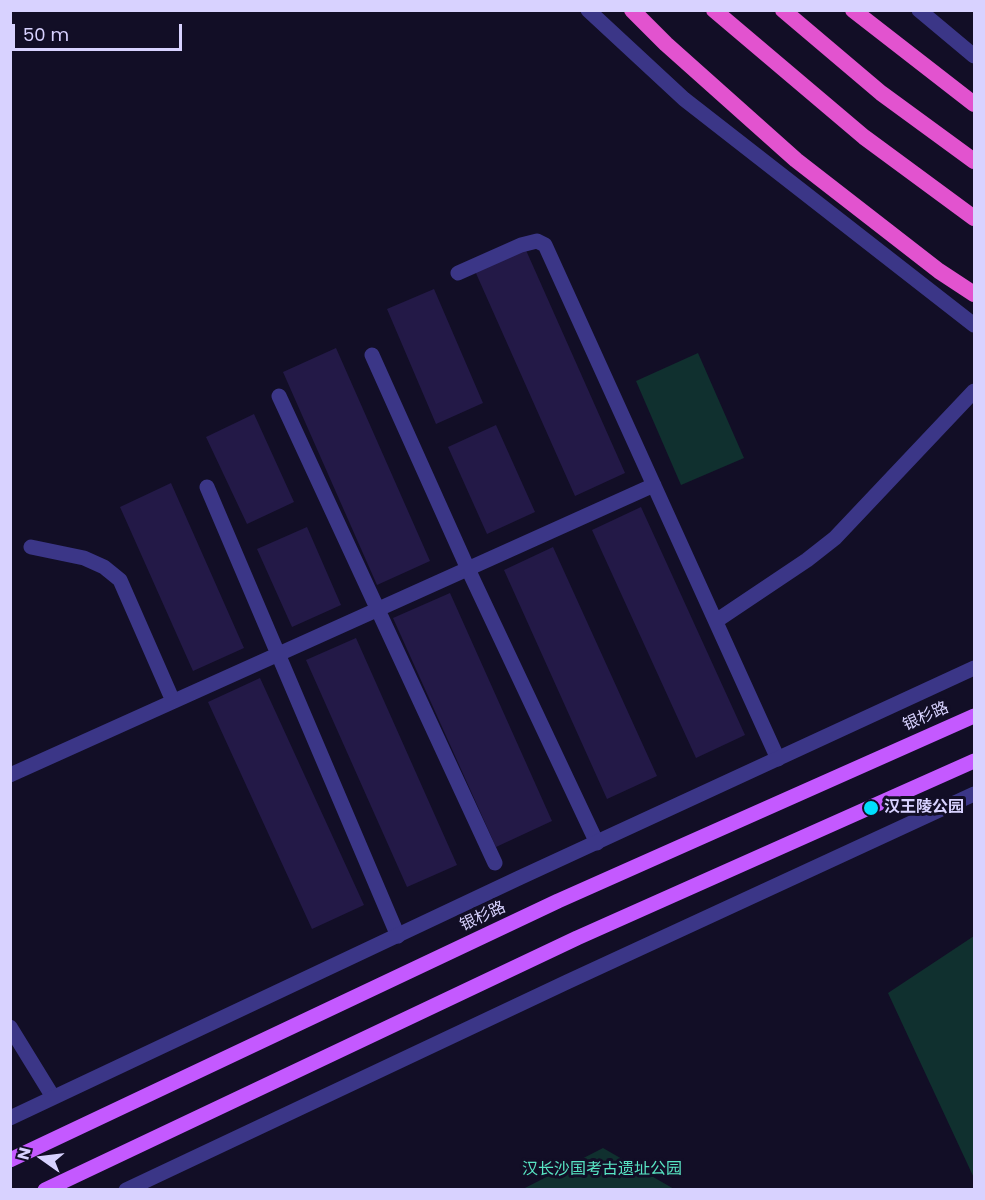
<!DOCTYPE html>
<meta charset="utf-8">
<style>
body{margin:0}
#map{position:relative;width:985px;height:1200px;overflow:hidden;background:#120e26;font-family:Poppins,sans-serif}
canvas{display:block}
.frame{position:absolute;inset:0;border:12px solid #d8d2ff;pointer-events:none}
.north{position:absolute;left:12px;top:1128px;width:60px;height:60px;-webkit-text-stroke:4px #120e26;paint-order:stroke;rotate:284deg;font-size:16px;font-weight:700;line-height:24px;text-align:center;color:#d8d2ff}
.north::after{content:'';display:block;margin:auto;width:21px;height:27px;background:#d8d2ff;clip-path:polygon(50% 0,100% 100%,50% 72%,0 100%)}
.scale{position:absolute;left:12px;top:24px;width:170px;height:27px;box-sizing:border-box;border:3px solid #d8d2ff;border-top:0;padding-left:8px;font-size:18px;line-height:21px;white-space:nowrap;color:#d8d2ff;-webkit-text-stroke:4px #120e26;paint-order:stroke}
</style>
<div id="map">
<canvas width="985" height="1200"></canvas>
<div class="frame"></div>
<div class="north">N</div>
<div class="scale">50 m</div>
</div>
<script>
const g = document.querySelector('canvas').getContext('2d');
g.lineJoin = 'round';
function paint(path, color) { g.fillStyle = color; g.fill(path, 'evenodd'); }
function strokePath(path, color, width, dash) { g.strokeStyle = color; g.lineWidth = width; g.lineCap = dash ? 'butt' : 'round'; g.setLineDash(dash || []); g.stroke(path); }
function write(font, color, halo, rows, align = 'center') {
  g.font = font + ' Poppins,"Noto Sans SC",sans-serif'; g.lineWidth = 6; g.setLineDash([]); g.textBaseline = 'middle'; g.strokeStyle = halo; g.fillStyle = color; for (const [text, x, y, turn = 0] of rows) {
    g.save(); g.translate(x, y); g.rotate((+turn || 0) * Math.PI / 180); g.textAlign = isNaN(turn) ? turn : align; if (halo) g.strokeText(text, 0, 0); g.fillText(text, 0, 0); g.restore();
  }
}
paint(new Path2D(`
 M698,353L744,458L681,485L636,381Z
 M974,936V1178L888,993Z
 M603,1148L674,1189H523Z`), '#10302f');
paint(new Path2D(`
 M525,248L625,473L575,496L475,271Z
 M434,289L483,403L436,424L387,309Z
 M336,348L430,561L377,585L283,372Z
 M254,414L294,502L247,524L206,437Z
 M496,425L535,512L487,534L448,447Z
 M171,483L244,648L193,671L120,507Z
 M641,507L745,735L696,758L592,530Z
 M307,527L341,605L292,627L257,549Z
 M553,547L657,776L607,799L504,570Z
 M450,593L552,821L496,847L393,618Z
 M356,638L457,865L407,887L306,660Z
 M260,678L364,905L312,929L208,702Z`), '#231947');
strokePath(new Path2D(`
 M458,273L521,245L537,241L545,245L778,759
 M372,355L468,569L597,843
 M279,396L495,863
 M207,487L398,936
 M31,547L84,558L104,567L120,580L173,701
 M716,621L807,560L835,538L974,391
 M10,775L654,485
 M10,1027L53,1097`), '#3b3687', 15);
strokePath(new Path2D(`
 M588,10L684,99L974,325
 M919,10L974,56
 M10,1118L519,878L974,668
 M126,1190L567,982L974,794`), '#3b3687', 15);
strokePath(new Path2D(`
 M10,1160L558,901L974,716
 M45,1190L577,938L974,761`), '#c459ff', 15);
strokePath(new Path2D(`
 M632,10L666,44L796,160L939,271L974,294
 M714,10L864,137L974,218
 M783,10L881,93L974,161
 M853,10L974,104`), '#e253cf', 16);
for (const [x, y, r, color] of [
 [871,808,8,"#00e0fd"]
]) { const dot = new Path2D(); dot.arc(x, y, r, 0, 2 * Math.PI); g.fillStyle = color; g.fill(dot); strokePath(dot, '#120e26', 2); }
write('16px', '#d8d2ff', '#120e26', [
 ["银杉路",926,717,-24],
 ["银杉路",483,917,-25]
]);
write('bold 16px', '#d8d2ff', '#120e26', [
 ["汉王陵公园",884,808]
], 'left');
write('16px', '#58e5c4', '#120e26', [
 ["汉长沙国考古遗址公园",602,1170]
]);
</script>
